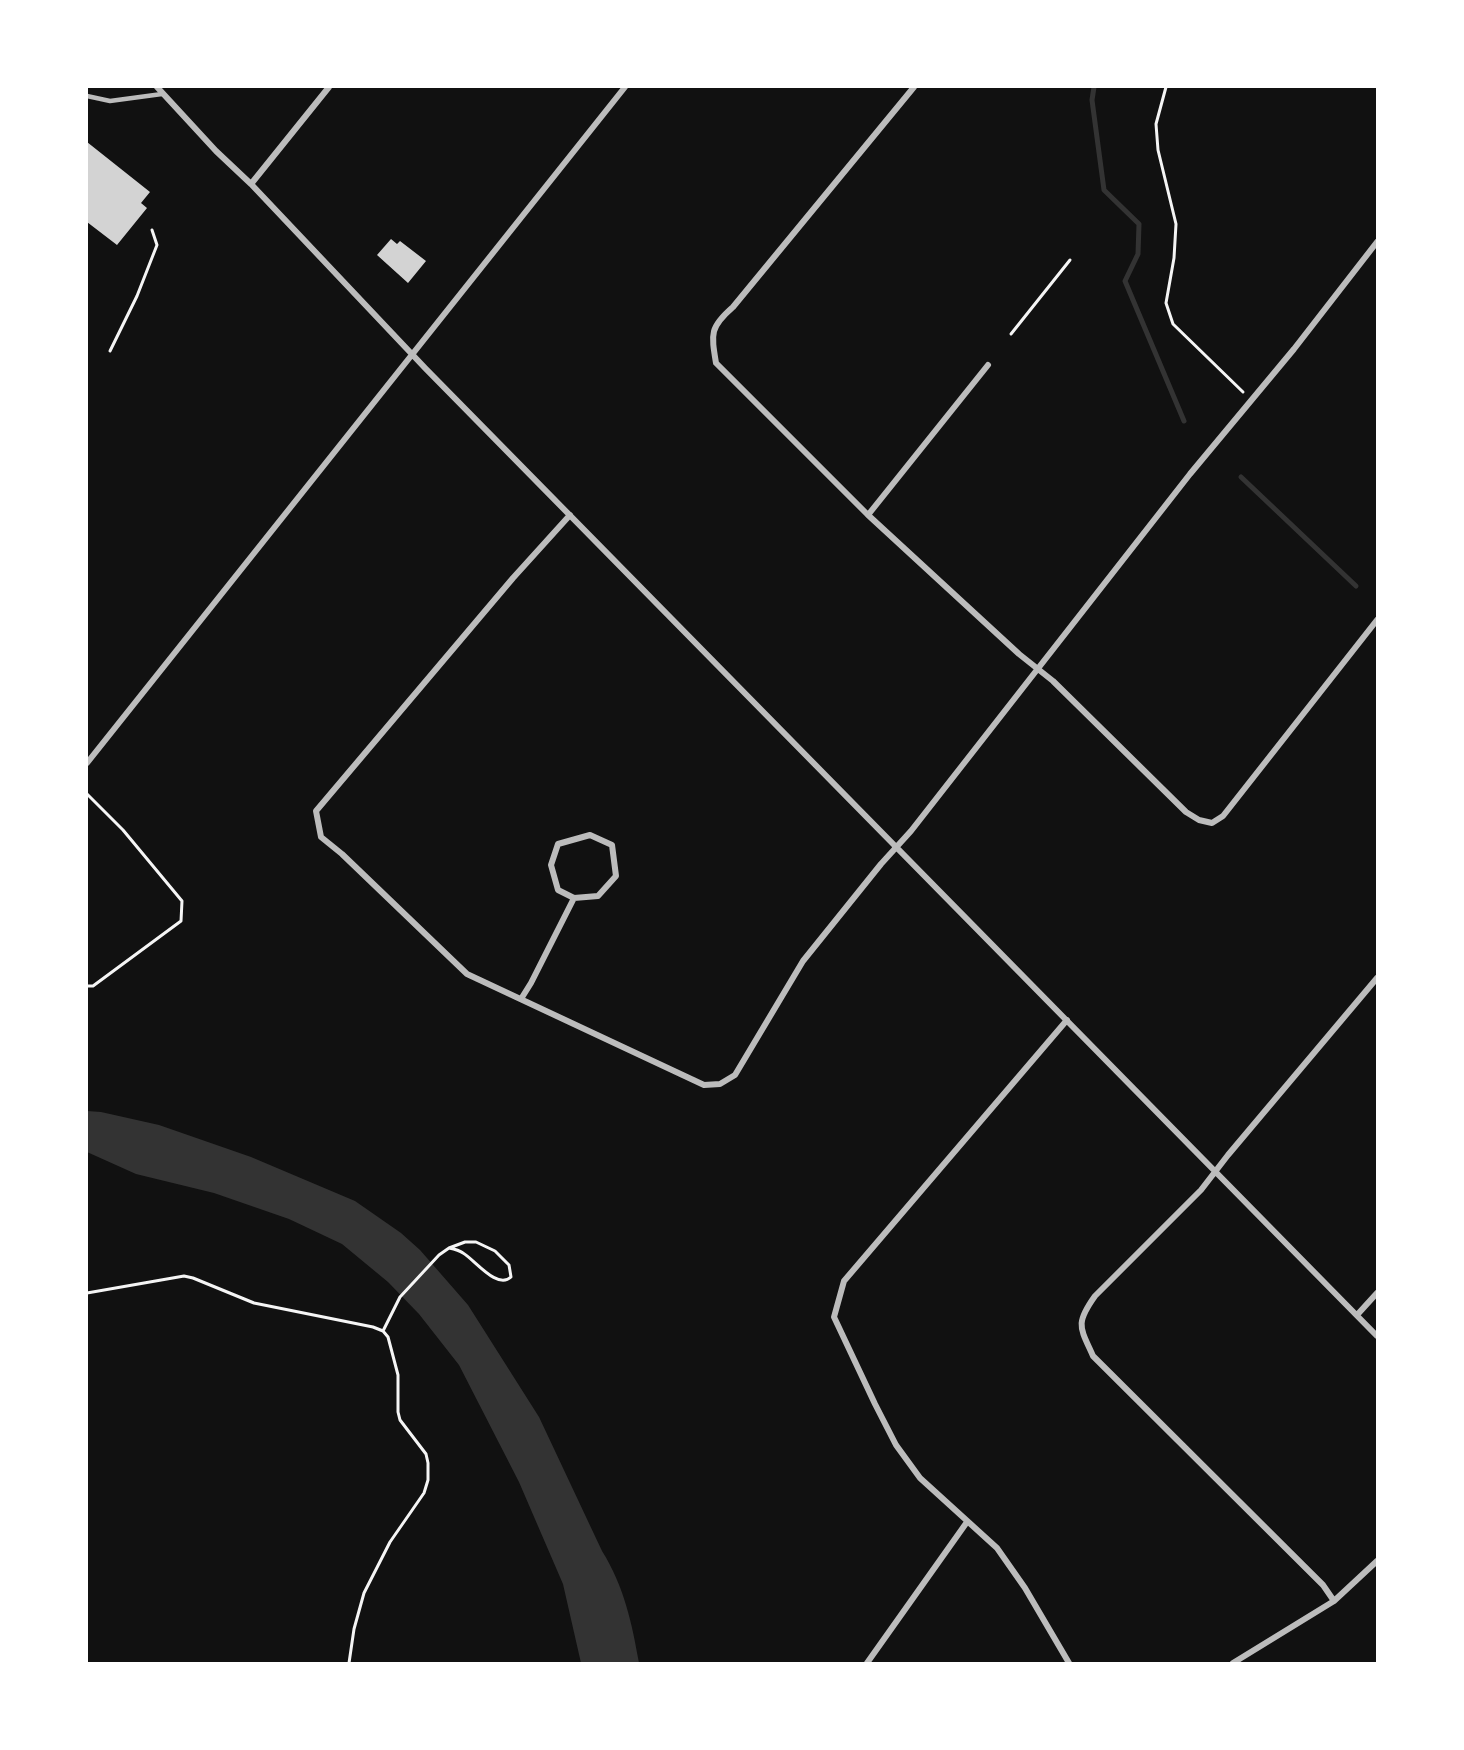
<!DOCTYPE html>
<style>
body{margin:0}
#map{position:relative;width:1464px;height:1750px;overflow:hidden;background:#111;font-family:"IBM Plex Sans",sans-serif}
canvas{display:block}
.frame{position:absolute;inset:0;border:88px solid #fff;pointer-events:none}
</style>
<div id="map">
<canvas width="1464" height="1750"></canvas>
<div class="frame"></div>
</div>
<script>
const g = document.querySelector('canvas').getContext('2d');
g.lineJoin = 'round';
function paint(path, color) { g.fillStyle = color; g.fill(path, 'evenodd'); }
function strokePath(path, color, width, dash) { g.strokeStyle = color; g.lineWidth = width; g.lineCap = dash ? 'butt' : 'round'; g.setLineDash(dash || []); g.stroke(path); }
paint(new Path2D(`
 M87,1111L101,1112L159,1125L251,1157L355,1201L401,1233L420,1250L468,1305L539,1417L602,1551C624,1586 632,1623 639,1663H581L563,1584L519,1482L459,1365L419,1314L388,1282L342,1244L289,1219L214,1193L136,1174L87,1152Z`), '#333');
strokePath(new Path2D(`
 M1094,87L1092,100L1104,190L1139,224L1138,254L1125,281L1184,421
 M1241,477L1356,586`), '#333', 5);
paint(new Path2D(`
 M87,142L150,192L141,203L147,208L117,245L87,222Z
 M391,239L397,244L400,241L426,261L408,283L377,255Z`), '#d3d3d3');
strokePath(new Path2D(`
 M1166,87L1156,124L1158,150L1176,224L1174,258L1166,303L1173,324L1243,392
 M1011,334L1070,260
 M110,351L137,296L157,245L152,230
 M87,794L123,830L182,901L181,921L93,986H87
 M87,1293L184,1276L193,1278L254,1303L373,1327L383,1331L388,1337L398,1375V1412L400,1420L426,1454L428,1463V1480L424,1493L390,1542L364,1593L354,1629L349,1663
 M383,1331L400,1297L439,1255L449,1248L465,1242H476L495,1251L509,1265L511,1277C497,1290 475,1260 463,1253C459,1250 454,1249 449,1248`), '#f5f5f5', 3);
strokePath(new Path2D(`
 M87,96L110,101L162,94`), '#bcbcbc', 4.5);
strokePath(new Path2D(`
 M157,87L216,151L251,184L426,369L1377,1336
 M914,87L733,307C710,327 711,333 716,363L868,515L1019,654L1053,681L1186,812L1199,820L1212,823L1223,816L1377,620
 M251,184L329,87
 M570,515L513,578L316,811L321,837L342,854L467,974L704,1085L720,1084L735,1075L803,961L881,864L911,831L1190,474L1294,349L1377,242
 M868,515L988,365
 M87,763L625,87
 M590,835L612,845L616,876L598,896L574,898L558,890L551,865L558,844Z
 M521,999L531,983L574,898
 M1067,1020L844,1281L834,1317L875,1404L896,1445L920,1478L997,1548L1025,1588L1069,1663
 M1357,1315L1377,1293
 M1334,1601L1323,1585L1093,1356C1080,1327 1075,1324 1095,1296L1201,1190L1228,1155L1377,978
 M867,1663L967,1522
 M1233,1663L1334,1601L1377,1561`), '#bcbcbc', 6);
</script>
